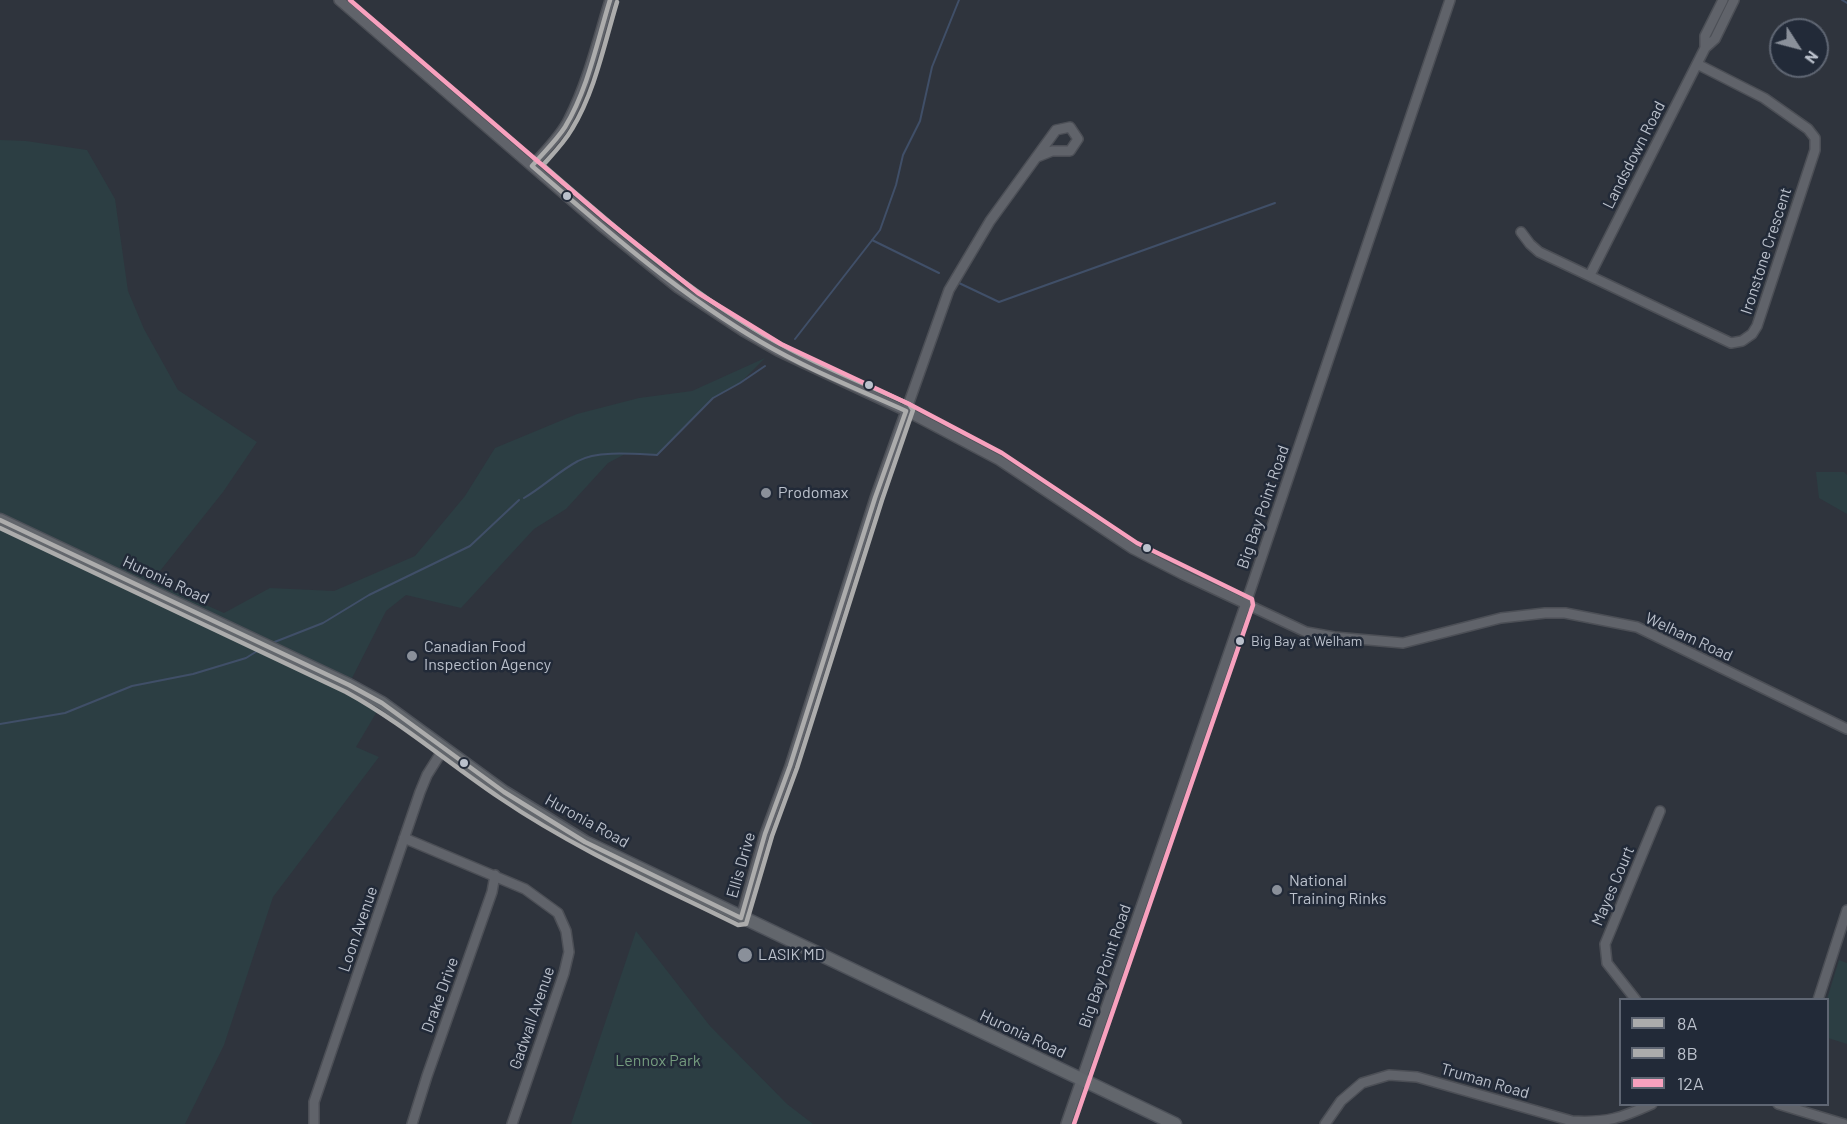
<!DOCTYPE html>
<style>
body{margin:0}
#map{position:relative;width:1847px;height:1124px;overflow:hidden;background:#2f343d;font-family:Barlow,sans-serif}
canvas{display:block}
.legend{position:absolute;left:1619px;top:998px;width:210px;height:108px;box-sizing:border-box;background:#222a38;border:2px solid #5f6673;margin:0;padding:8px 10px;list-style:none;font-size:18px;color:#bbc1cc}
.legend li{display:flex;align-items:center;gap:12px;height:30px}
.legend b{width:30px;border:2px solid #5f6673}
.north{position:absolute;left:1769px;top:18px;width:60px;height:60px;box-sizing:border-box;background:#222a38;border:2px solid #5f6673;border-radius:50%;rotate:126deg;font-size:16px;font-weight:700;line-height:24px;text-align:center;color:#bbc1cc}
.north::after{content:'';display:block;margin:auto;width:21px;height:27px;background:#8a909a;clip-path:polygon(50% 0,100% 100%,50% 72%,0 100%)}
</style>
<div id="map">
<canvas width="1847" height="1124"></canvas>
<ul class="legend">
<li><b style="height:8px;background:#acacac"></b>8A</li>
<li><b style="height:8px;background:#acacac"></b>8B</li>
<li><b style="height:8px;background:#f8a1be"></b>12A</li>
</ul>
<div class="north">N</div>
</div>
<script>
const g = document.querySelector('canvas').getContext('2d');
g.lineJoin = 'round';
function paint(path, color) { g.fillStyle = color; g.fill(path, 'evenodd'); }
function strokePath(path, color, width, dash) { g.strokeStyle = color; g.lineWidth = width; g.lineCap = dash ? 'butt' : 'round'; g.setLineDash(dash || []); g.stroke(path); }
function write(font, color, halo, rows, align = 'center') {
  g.font = font + ' Barlow,sans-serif'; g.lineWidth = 5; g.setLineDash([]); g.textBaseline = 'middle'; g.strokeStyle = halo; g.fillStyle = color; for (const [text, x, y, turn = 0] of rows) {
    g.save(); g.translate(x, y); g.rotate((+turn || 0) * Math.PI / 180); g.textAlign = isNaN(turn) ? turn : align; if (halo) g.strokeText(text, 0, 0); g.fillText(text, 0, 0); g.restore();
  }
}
paint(new Path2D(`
 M0,140L26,141L87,150L115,199L128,291L144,329L178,390L257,442L223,492L152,581L224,613L270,588L334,591L415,556L465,496L495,448L577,414L639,398L692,391L765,358L740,383L713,398L657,455L627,453L608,463L566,509L534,529L461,608L406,595L386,611L349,684L382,703L356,747L379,757L273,897L224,1045L185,1124H0Z
 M1816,472H1844L1847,475V514L1819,498Z
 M636,931L710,1026L787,1104L813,1124H571Z
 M1839,960L1847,963V1044L1828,1038L1827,999Z`), '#2c3e43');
strokePath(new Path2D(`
 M1842,0L1847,3
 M872,240L939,273
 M959,283L999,302L1275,203
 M795,339L880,230L896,185L903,155L920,121L932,67L959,0
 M524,498C543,487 559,471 578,461C597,450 636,454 657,455L713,398L740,383L765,366
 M272,643L323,623L369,595L470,546L519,500
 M0,724L65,713L132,686L193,674L246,658L262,648`), '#404f68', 2);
const minor = new Path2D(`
 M339,0L600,225L678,288L743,331L778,351L906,411L999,460L1133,549L1182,574L1306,632L1334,637L1403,643L1501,618L1545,613H1565L1637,627L1847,729
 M1723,0L1705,36V48L1715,39L1734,0
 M532,166C545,151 561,136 569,119C588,82 598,39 610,0
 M1521,232L1530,244L1539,252L1731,343L1742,341L1752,334L1757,326L1815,150V138L1808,129L1764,98L1697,64
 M1590,275L1705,48
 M404,838L525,889L558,913L566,931L569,952L564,973L512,1124
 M741,918L765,834L790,766L875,498L949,290L990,221L1056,130L1070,127L1078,139L1070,151H1052L1037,157
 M1636,1000L1607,963L1605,944L1660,811
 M1818,1000L1847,910
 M1778,1104L1844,1124
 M314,1124V1102L420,792L427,775L444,748
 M412,1124L427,1076L492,892L495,875
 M1066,1124L1246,603L1450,0
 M1325,1124L1341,1101L1362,1083L1389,1075L1417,1077L1572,1121C1607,1123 1621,1118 1652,1104`);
const major = new Path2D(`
 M0,520L349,685L382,703L504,792L585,842L1175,1124`);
strokePath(minor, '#4c4f56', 12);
strokePath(major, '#4d5159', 15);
strokePath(minor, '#60636a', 9);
strokePath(major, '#62666c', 12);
strokePath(new Path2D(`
 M0,520L349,685L382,703L504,792L585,842L741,918L765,834L790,766L875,498L906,411C857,389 807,369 761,342C677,293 605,229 532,166C543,153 556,141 565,127C588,89 597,42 610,0`), '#acacac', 4.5);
strokePath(new Path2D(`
 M0,528L346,692C401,722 448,763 500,798C575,849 657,885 738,925L746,924L772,836L797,768L882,500L913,410L909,404C861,382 811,362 764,335C684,288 613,226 543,165C553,154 564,143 572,129C595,91 604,45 617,2`), '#acacac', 4.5);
strokePath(new Path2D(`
 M350,0L605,219L698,293L781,344L909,404L1002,453L1137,543L1252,599L1253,605L1074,1124`), '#f8a1be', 4.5);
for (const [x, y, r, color] of [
 [567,196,5,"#bbc1cc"],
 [869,385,5,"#bbc1cc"],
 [766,493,6,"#8a909a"],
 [1147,548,5,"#bbc1cc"],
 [1240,641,5,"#bbc1cc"],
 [412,656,6,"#8a909a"],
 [464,763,5,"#bbc1cc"],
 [1277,890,6,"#8a909a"],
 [745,955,8,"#8a909a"]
]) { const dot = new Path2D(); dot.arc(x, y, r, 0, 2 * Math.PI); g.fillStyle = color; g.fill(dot); strokePath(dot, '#222a38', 2); }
write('14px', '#bbc1cc', '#222a38', [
 ["Big Bay at Welham",1251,641]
], 'left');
write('16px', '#bbc1cc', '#222a38', [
 ["Landsdown Road",1634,155,-63],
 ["Ironstone Crescent",1766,251,-72],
 ["Big Bay Point Road",1263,507,-71],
 ["Huronia Road",166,580,25],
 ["Welham Road",1689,637,25],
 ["Huronia Road",587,821,29],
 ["Ellis Drive",741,865,-74],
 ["Mayes Court",1613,886,-67],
 ["Loon Avenue",358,929,-71],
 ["Big Bay Point Road",1105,966,-71],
 ["Drake Drive",440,995,-70],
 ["Gadwall Avenue",532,1018,-71],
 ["Huronia Road",1023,1034,25],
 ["Truman Road",1485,1081,16]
]);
write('16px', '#bbc1cc', '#222a38', [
 ["Prodomax",778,493],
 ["Canadian Food",424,647],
 ["Inspection Agency",424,665],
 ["National",1289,881],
 ["Training Rinks",1289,899],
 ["LASIK MD",758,955]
], 'left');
write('16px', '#749b7e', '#222a38', [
 ["Lennox Park",658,1061]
]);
</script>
